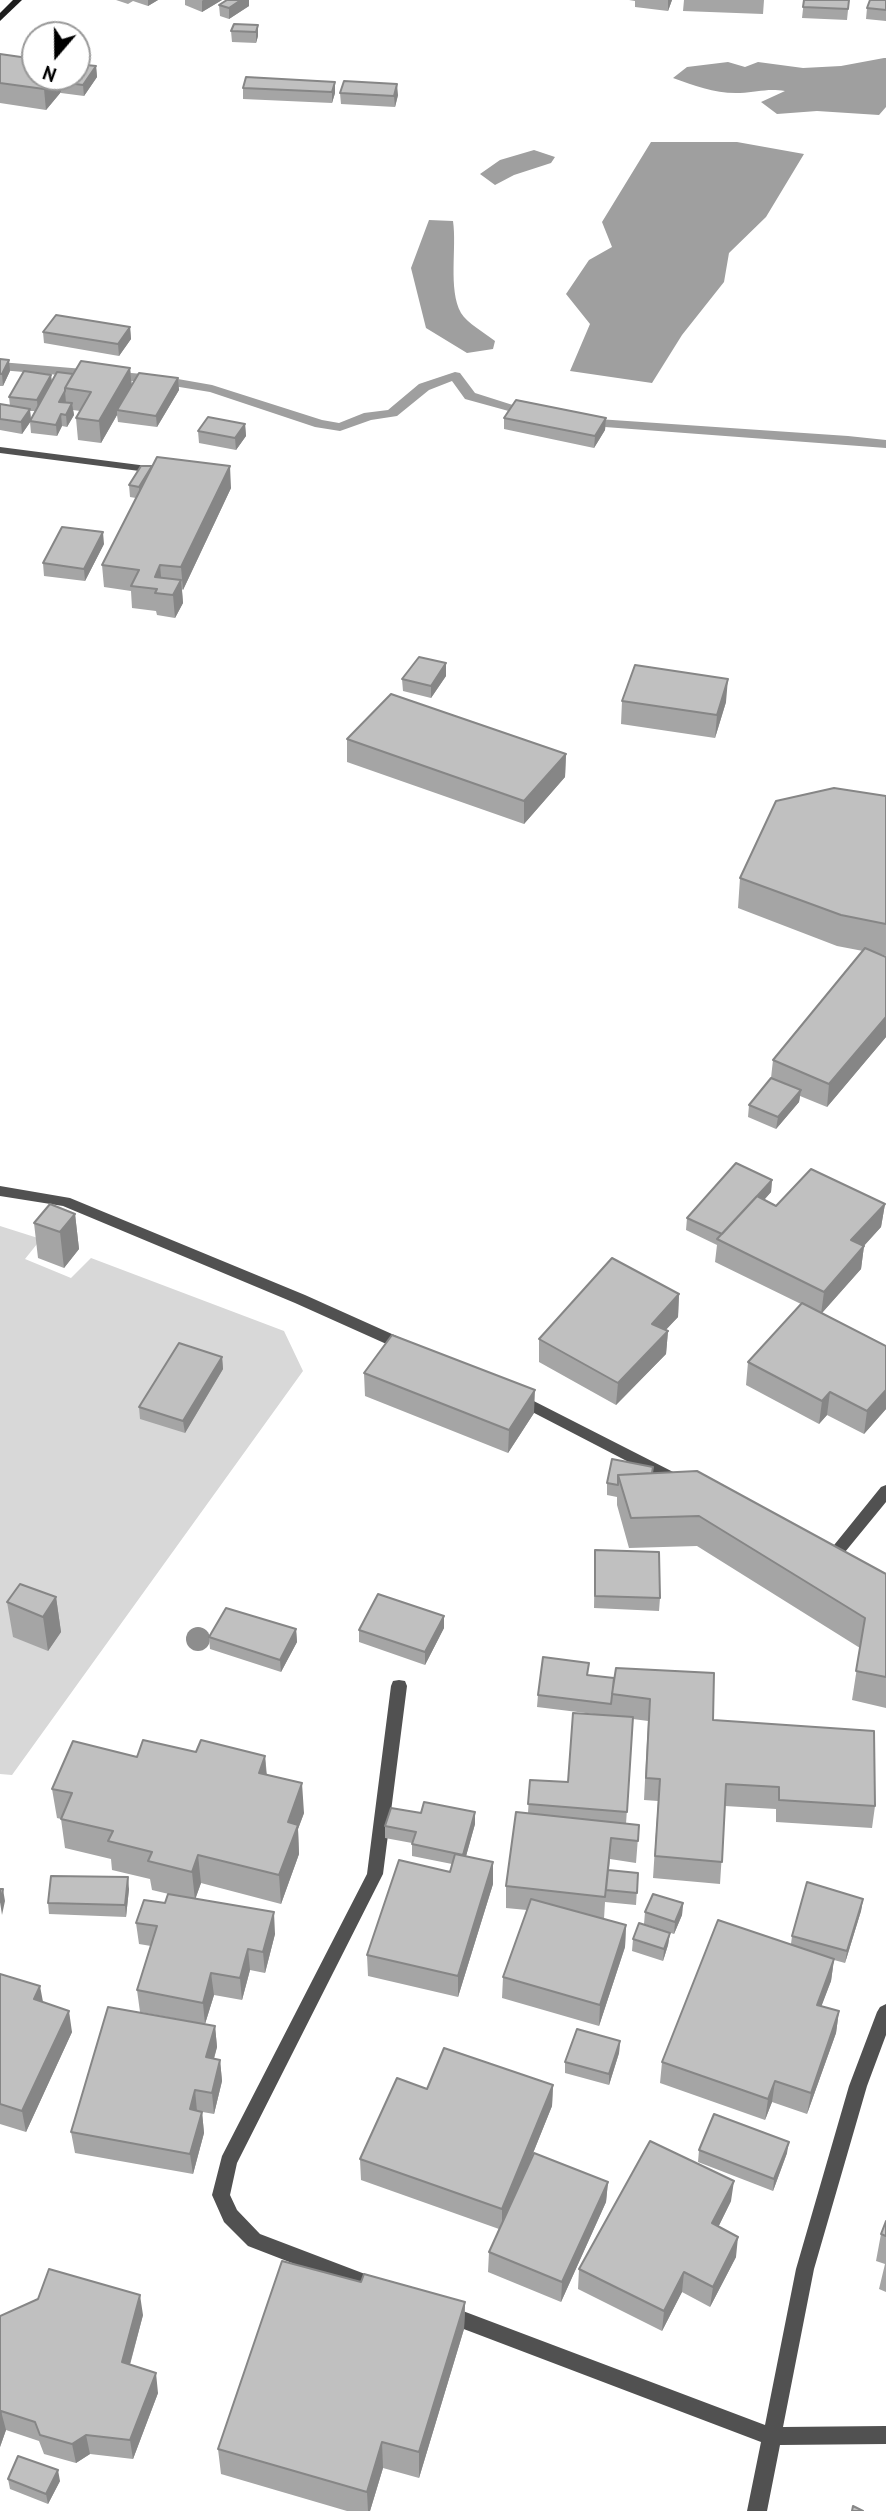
<!DOCTYPE html>
<style>
body{margin:0}
#map{position:relative;width:886px;height:2511px;overflow:hidden;background:#fff;font-family:"PT Sans",sans-serif}
canvas{display:block}
.north{position:absolute;left:21px;top:21px;width:70px;height:70px;box-sizing:border-box;background:#fff;border:2px solid #999;border-radius:50%;rotate:200deg;font-size:19px;font-weight:700;line-height:28px;text-align:center;color:#000}
.north::after{content:'';display:block;margin:auto;width:24px;height:32px;background:#000;clip-path:polygon(50% 0,100% 100%,50% 72%,0 100%)}
</style>
<div id="map">
<canvas width="886" height="2511"></canvas>
<div class="north">N</div>
</div>
<script>
const g = document.querySelector('canvas').getContext('2d');
g.lineJoin = 'round';
function paint(path, color) { g.fillStyle = color; g.fill(path, 'evenodd'); }
function strokePath(path, color, width, dash) { g.strokeStyle = color; g.lineWidth = width; g.lineCap = dash ? 'butt' : 'round'; g.setLineDash(dash || []); g.stroke(path); }
paint(new Path2D(`
 M0,1226L41,1239L25,1259L71,1278L91,1258L284,1331L303,1371L12,1775L0,1774Z`), '#d8d8d8');
paint(new Path2D(`
 M884,58H886V107L879,115L817,111L777,114L761,102L785,91C768,88 757,92 740,93C716,94 695,86 673,78L687,67L728,62L745,67L758,62L803,68L841,66Z
 M651,142H737L804,154L766,217L729,253L724,282L682,335L652,383L570,371L590,324L566,294L589,260L612,247L602,222Z
 M534,150L555,157L551,163L514,175L495,185L480,174L500,160Z
 M429,220L453,221C457,248 448,289 461,313C467,323 485,333 495,341L493,349L467,353L426,328L411,268Z`), '#9f9f9f');
paint(new Path2D(`
 M0,362L155,375L212,385L322,420L339,423L364,413L388,410L419,384L455,372L460,373L475,393L541,414L534,418L465,399L452,381L429,390L397,416L371,420L340,431L315,427L210,392L155,383L0,370Z
 M583,418L848,436L886,440V448L578,425L576,422Z`), '#9f9f9f');
paint(new Path2D(`
 M0,447L155,467L160,470L155,473L0,453Z
 M0,1186L70,1198L305,1295L412,1343L414,1347L412,1351H402L295,1303L63,1206L0,1196Z
 M518,1393L685,1478L687,1482L685,1486H675L513,1402L511,1398L513,1394Z
 M886,1485V1502L836,1563L831,1565L826,1563L823,1559L826,1555L881,1487Z
 M399,1680L405,1681L407,1686L383,1874L237,2163L230,2195L237,2210L260,2234L386,2282L389,2288L386,2294L380,2297L248,2246L224,2222L212,2195L222,2156L367,1874L391,1686L393,1681Z
 M886,2004V2035L867,2086L814,2269L783,2427L886,2426V2444L780,2445L767,2511H747L761,2442L440,2320L438,2314L440,2308L447,2305L765,2425L796,2269L849,2086L877,2012L880,2007Z`), '#515151');
paint(new Path2D(`
 M13,0H22L0,21V13Z`), '#1e1e1e');
g.fillStyle = '#8d8d8d';
for (const [x, y] of [
 [198,1639]
]) { g.beginPath(); g.arc(x, y, 12, 0, 2 * Math.PI); g.fill(); }
paint(new Path2D(`
 M116,0H158L148,6L133,1L128,4Z
 M185,0H222L202,12L185,5Z
 M227,0H249V6L229,19L220,16L219,5Z
 M629,0H672L668,11L635,7V1Z
 M684,0H764L763,14L683,11Z
 M804,0H849L847,20L802,18Z
 M886,0V21L866,19L867,8Z
 M258,25V36L256,43L232,42L231,31Z
 M0,54L35,77H62V80L96,66L97,77L84,96L61,93V92L46,110L0,103Z
 M246,77L335,93L332,103L243,99V88Z
 M340,93L398,95L395,107L341,104Z
 M130,327L131,339L119,356L44,343L43,332Z
 M0,359L10,371L3,386H0Z
 M130,368L132,385L178,378L179,390L157,427L118,422L117,415L101,443L78,440L76,418L80,411L73,410L74,415L67,427L62,426L57,436L31,433L30,422L22,434L0,430V404L10,406L9,397L51,375L52,382L73,374ZM30,411H35L31,420Z
 M504,418H606L605,430L594,448L504,429Z
 M245,424L246,436L236,450L199,443L198,431Z
 M129,485L231,488L183,590L182,589L183,603L175,618L157,615L156,611L132,608L131,591L104,587L102,565L136,498L130,497Z
 M104,544L85,581L44,576L43,563Z
 M446,663V676L431,698L403,691L402,679Z
 M622,701L726,702L715,738L621,724Z
 M347,739L566,754L565,777L524,824L347,762Z
 M886,796V956L880,954L886,957V1037L827,1107L800,1096L799,1102L776,1129L748,1117L749,1105L771,1078L773,1060L863,951L837,946L738,908L740,878Z
 M772,1180L771,1192L764,1200L776,1206L885,1204L881,1227L864,1246L861,1269L822,1313L886,1346V1409L864,1434L827,1415L819,1424L746,1385L748,1362L801,1304L715,1262L717,1245L686,1230L687,1218Z
 M75,1214L79,1249L64,1268L38,1258L34,1223Z
 M679,1294L678,1317L665,1330L668,1331L666,1354L616,1405L539,1362V1339Z
 M222,1357L223,1369L185,1433L140,1419L139,1407Z
 M364,1373L534,1413L508,1453L365,1396Z
 M612,1459L653,1473L886,1574V1708L852,1700L860,1648L697,1546L629,1548L617,1505V1497L607,1495V1483Z
 M595,1550L660,1598L659,1611L594,1608Z
 M56,1597L61,1632L48,1651L13,1637L7,1602Z
 M444,1628L425,1665L359,1642V1630Z
 M296,1629L297,1642L281,1672L210,1649L209,1637Z
 M588,1675L713,1720L875,1806L872,1828L776,1822V1809L725,1806L720,1884L653,1878L658,1801L644,1800L648,1721L633,1719L626,1824L639,1825L636,1863L610,1859L609,1870L638,1873L636,1905L605,1902L604,1919L626,1925L625,1947L599,2026L502,1998L503,1977L527,1910L506,1908V1886L528,1813L530,1780L568,1782L594,1714L537,1707L538,1695Z
 M196,1752L265,1756L267,1775L304,1813L298,1829L299,1854L281,1904L201,1883L195,1899L275,1934L265,1973L250,1970L242,2000L214,1995L205,2024L140,2012L137,1990L151,1946L139,1944L136,1923L165,1903L173,1895L152,1890L150,1879L112,1870L111,1859L65,1848L61,1819L57,1818L52,1789L137,1757Z
 M475,1812V1824L466,1856L493,1862V1884L458,1997L368,1976L367,1955L450,1872L452,1864L412,1856V1843L385,1838V1826L421,1813Z
 M129,1889L126,1917L49,1914L48,1903Z
 M863,1899L861,1911L845,1963L834,1960L831,1981L821,2006L839,2011L836,2033L807,2114L772,2102L765,2120L660,2083L662,2062L791,1944L792,1936Z
 M683,1903L682,1915L674,1934L644,1924L645,1912Z
 M670,1933L668,1945L663,1961L632,1951L633,1939Z
 M0,1974L43,2002L72,2032L26,2132L0,2124Z
 M215,2026L217,2047L214,2059L220,2060L222,2081L214,2114L197,2111L202,2112L204,2133L193,2174L75,2153L71,2132Z
 M620,2041L619,2053L609,2085L565,2073V2062Z
 M553,2085L552,2106L525,2173L608,2182L606,2202L561,2302L488,2272L489,2252L499,2229L361,2180L360,2159L427,2089Z
 M699,2150L787,2153L773,2191L698,2162Z
 M731,2201L718,2227L736,2257L710,2307L682,2292L662,2331L578,2289L579,2269Z
 M886,2221V2292L879,2289L885,2264L876,2261L881,2234Z
 M361,2282L465,2302L464,2329L419,2478L383,2468L370,2511H347L221,2474L218,2449Z
 M143,2315L130,2365L158,2393L133,2459L90,2454L76,2463L44,2454L39,2441L6,2430L0,2447V2316Z
 M8,2479L60,2481L48,2504L10,2489Z`), '#a5a5a5');
paint(new Path2D(`
 M148,0H158L148,6Z
 M203,0H222L202,12V1Z
 M241,0H249V6L229,19V8Z
 M668,0H672L668,11Z
 M258,25V36L256,43V32Z
 M96,66L97,77L84,96L83,85Z
 M54,77H62V82H60L61,92L46,110L44,89Z
 M335,82V93L332,103V92Z
 M397,84L398,95L395,107L394,96Z
 M130,327L131,339L119,356L118,344Z
 M9,360L10,371L3,386L2,374Z
 M130,368L132,390L117,410V415L101,443L99,421Z
 M51,375L52,386L38,412L37,400Z
 M178,378L179,390L157,427L156,416Z
 M65,391L66,403L59,402Z
 M72,403L74,415L67,427L66,415Z
 M30,409L31,421L22,434L21,422Z
 M61,414L62,426L57,436L56,425Z
 M606,418L605,430L594,448L595,436Z
 M245,424L246,436L236,450L235,438Z
 M152,466L153,478L140,498L139,487Z
 M230,466L231,488L183,590L181,567Z
 M103,532L104,544L85,581L84,569Z
 M160,565L162,587L155,577Z
 M181,580L183,603L175,618L173,595Z
 M446,663V676L431,698V686Z
 M728,679L726,702L715,738L717,715Z
 M566,754L565,777L524,824V801Z
 M886,1017V1037L827,1107L829,1084Z
 M801,1090L799,1102L776,1129L778,1117Z
 M772,1180L771,1192L726,1243L724,1235Z
 M885,1204L881,1227L848,1263L851,1240Z
 M75,1214L79,1249L64,1268L60,1232Z
 M864,1246L861,1269L821,1314L824,1292Z
 M679,1294L678,1317L650,1347L652,1324Z
 M668,1331L666,1354L616,1405L618,1383Z
 M222,1357L223,1369L185,1433L183,1421Z
 M535,1390L534,1413L508,1453L509,1430Z
 M886,1390V1409L864,1434L867,1411Z
 M830,1392L827,1415L819,1424L822,1401Z
 M56,1597L61,1632L48,1651L43,1617Z
 M444,1616V1628L425,1665V1652Z
 M296,1629L297,1642L281,1672L280,1660Z
 M265,1756L267,1785L259,1773Z
 M302,1783L304,1813L298,1829L299,1854L281,1904L279,1875L288,1822Z
 M475,1812V1824L463,1867V1855Z
 M198,1855L201,1883L195,1900L192,1872Z
 M493,1862V1884L458,1997V1976Z
 M128,1877L129,1889L126,1917L125,1905Z
 M3,1889L5,1901L2,1915L0,1902Z
 M863,1899L861,1911L845,1963L847,1951Z
 M683,1903L682,1915L674,1934L675,1922Z
 M274,1912L275,1934L265,1973L263,1952Z
 M626,1925L625,1947L599,2026L600,2005Z
 M670,1933L668,1945L663,1961L664,1949Z
 M248,1949L250,1970L242,2000L240,1978Z
 M834,1959L831,1981L814,2026L817,2005Z
 M211,1973L214,1995L205,2024L203,2003Z
 M40,1986L44,2007L34,1999Z
 M69,2011L72,2032L26,2132L22,2111Z
 M839,2011L836,2033L807,2114L811,2093Z
 M215,2026L217,2047L208,2079L206,2057Z
 M620,2041L619,2053L609,2085V2074Z
 M220,2060L222,2081L214,2114L212,2093Z
 M775,2081L772,2102L765,2120L768,2099Z
 M553,2085L552,2106L502,2230V2209Z
 M195,2090L197,2111L190,2109Z
 M202,2112L204,2133L193,2174L190,2154Z
 M789,2142L787,2153L773,2191L774,2179Z
 M734,2181L731,2201L710,2244L712,2223Z
 M608,2182L606,2202L561,2302L562,2282Z
 M738,2237L736,2257L710,2307L713,2287Z
 M684,2272L682,2292L662,2331L664,2311Z
 M140,2295L143,2315L125,2382L122,2362Z
 M465,2302L464,2329L419,2478V2452Z
 M156,2373L158,2393L133,2459L130,2440Z
 M1,2411L6,2430L0,2447V2415Z
 M86,2435L90,2454L76,2463L72,2444Z
 M382,2442L383,2468L370,2511H368L367,2492Z
 M58,2470L60,2481L48,2504L46,2494Z`), '#868686');
const building = new Path2D(`
 M227,0H241L229,8L219,5Z
 M804,0H849L848,9L803,7Z
 M870,0H886V10L867,8Z
 M234,24L258,25L256,32L231,31Z
 M0,54L35,59V77H55L44,89L0,83Z
 M77,64L96,66L83,85L60,82L64,77H77Z
 M246,77L335,82L332,92L243,88Z
 M344,81L397,84L394,96L340,93Z
 M56,315L130,327L118,344L43,332Z
 M0,359L9,360L2,374H0Z
 M81,361L130,368L99,421L76,418L91,392L65,388Z
 M24,371L51,375L37,400L9,397Z
 M57,372L73,374L65,388V391L59,402L72,403L66,415L61,414L56,425L30,421Z
 M139,373L178,378L156,416L117,410Z
 M516,400L606,418L595,436L504,418Z
 M0,404L30,409L21,422L0,419Z
 M208,417L245,424L235,438L198,431Z
 M157,457L230,466L181,567L160,565L155,577L181,580L173,595L155,593L157,589L131,586L139,570L102,565Z
 M141,466H152L139,487L129,485Z
 M62,527L103,532L84,569L43,563Z
 M419,657L446,663L431,686L402,679Z
 M635,665L728,679L717,715L622,701Z
 M391,694L566,754L524,801L347,739Z
 M834,788L886,796V924L841,915L740,878L776,801Z
 M865,948L886,957V1017L829,1084L773,1060Z
 M771,1078L801,1090L778,1117L749,1105Z
 M736,1163L772,1180L722,1234L687,1218Z
 M811,1169L885,1204L851,1240L864,1246L824,1292L717,1239L757,1196L776,1206Z
 M50,1204L75,1214L60,1232L34,1223Z
 M612,1258L679,1294L652,1324L668,1331L618,1383L539,1339Z
 M802,1303L886,1346V1390L867,1411L830,1392L822,1401L748,1362Z
 M392,1335L535,1390L509,1430L364,1373Z
 M179,1343L222,1357L183,1421L139,1407Z
 M612,1459L653,1467L652,1473L618,1475V1485L607,1483Z
 M697,1471L886,1574V1677L856,1671L865,1618L699,1516L631,1518L618,1475Z
 M595,1550L659,1552L660,1598L595,1596Z
 M20,1584L56,1597L43,1617L7,1602Z
 M378,1594L444,1616L425,1652L359,1630Z
 M226,1608L296,1629L280,1660L209,1637Z
 M543,1657L589,1663L587,1675L614,1678L611,1704L538,1695Z
 M616,1668L714,1673L713,1720L874,1731L875,1806L779,1800V1787L726,1784L722,1862L655,1856L660,1779L646,1778L650,1699L612,1694Z
 M573,1713L633,1717L627,1812L528,1804L530,1780L568,1782Z
 M143,1740L196,1752L201,1740L265,1756L259,1773L302,1783L288,1822L298,1825L279,1875L198,1855L192,1872L148,1861L152,1852L108,1841L113,1831L61,1819L72,1793L52,1789L73,1741L137,1757Z
 M424,1802L475,1812L463,1855L412,1844L416,1832L385,1826L391,1808L421,1813Z
 M516,1812L639,1825L638,1841L611,1838L605,1897L506,1886Z
 M455,1854L493,1862L458,1976L367,1955L399,1860L450,1872Z
 M608,1870L638,1873L637,1893L606,1890Z
 M51,1876L128,1877L125,1905L48,1903Z
 M807,1882L863,1899L847,1951L792,1936Z
 M0,1889H3L0,1902Z
 M168,1894L274,1912L263,1952L248,1949L240,1978L211,1973L203,2003L137,1990L157,1926L136,1923L144,1900L165,1903Z
 M653,1894L683,1903L675,1922L645,1912Z
 M531,1899L626,1925L600,2005L503,1977Z
 M718,1920L834,1959L817,2005L839,2011L811,2093L775,2081L768,2099L662,2062Z
 M639,1923L670,1933L664,1949L633,1939Z
 M0,1974L40,1986L34,1999L69,2011L22,2111L0,2104Z
 M108,2007L215,2026L206,2057L220,2060L212,2093L195,2090L190,2109L202,2112L190,2154L71,2132Z
 M577,2029L620,2041L609,2074L565,2062Z
 M444,2048L553,2085L502,2209L360,2159L397,2078L427,2089Z
 M714,2114L789,2142L774,2179L699,2150Z
 M650,2141L734,2181L712,2223L738,2237L713,2287L684,2272L664,2311L579,2269Z
 M534,2153L608,2182L562,2282L489,2252Z
 M886,2221V2236L881,2234Z
 M282,2261L361,2282L364,2274L465,2302L419,2452L382,2442L367,2492L218,2449Z
 M49,2269L140,2295L122,2362L156,2373L130,2440L86,2435L72,2444L40,2435L35,2422L1,2411L0,2415V2316L38,2299Z
 M18,2456L58,2470L46,2494L8,2479Z
 M853,2506L863,2511H852Z`);
paint(building, '#c0c0c0');
strokePath(building, '#868686', 2);
</script>
